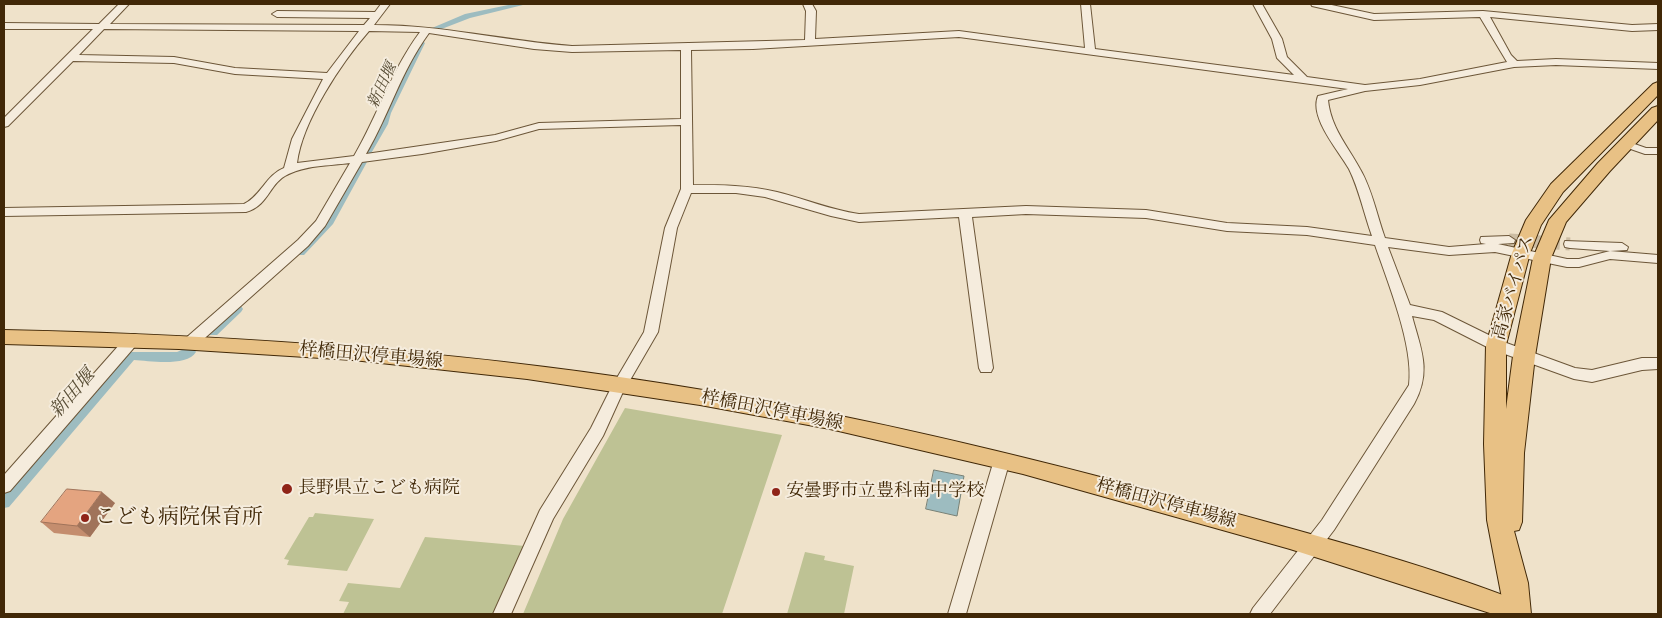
<!DOCTYPE html>
<meta charset="utf-8">
<style>
body{margin:0}
#map{position:relative;width:1662px;height:618px;overflow:hidden;background:#efe2ca;font-family:"Libre Bodoni",serif}
canvas{display:block}
.frame{position:absolute;inset:0;border:5px solid #412807;pointer-events:none}
</style>
<div id="map">
<canvas width="1662" height="618"></canvas>
<div class="frame"></div>
</div>
<script>
const g = document.querySelector('canvas').getContext('2d');
g.lineJoin = 'round';
function paint(path, color) { g.fillStyle = color; g.fill(path, 'evenodd'); }
function strokePath(path, color, width, dash) { g.strokeStyle = color; g.lineWidth = width; g.lineCap = dash ? 'butt' : 'round'; g.setLineDash(dash || []); g.stroke(path); }
function write(font, color, halo, rows, align = 'center') {
  g.font = font + ' "Libre Bodoni","Noto Serif JP",serif'; g.lineWidth = 4; g.setLineDash([]); g.textBaseline = 'middle'; g.strokeStyle = halo; g.fillStyle = color; for (const [text, x, y, turn = 0] of rows) {
    g.save(); g.translate(x, y); g.rotate((+turn || 0) * Math.PI / 180); g.textAlign = isNaN(turn) ? turn : align; if (halo) g.strokeText(text, 0, 0); g.fillText(text, 0, 0); g.restore();
  }
}
paint(new Path2D(`
 M625,408L782,435L722,614H523L563,519Z
 M315,513L374,519L347,571L287,565L289,560L284,559L309,517H313Z
 M425,537L525,546L495,614H343L349,602L339,601L348,583L400,588Z
 M805,552L825,556L824,560L854,566L844,614H787Z`), '#bec294');
const water = new Path2D(`
 M934,470L964,476L957,516L926,509Z`);
paint(water, '#9dbcc0');
strokePath(water, '#788176', 1);
paint(new Path2D(`
 M513,4H527L470,18L439,30L432,28L465,14Z
 M421,40L425,43L391,113L388,124L369,157H361L360,155L378,124L381,113L417,43Z
 M362,159L367,162L333,224L304,255H296L294,252L296,249L325,219L357,162Z
 M237,305L241,306L243,309L241,312L217,335H207L206,332L207,329L233,306Z
 M189,347L194,349L196,352C187,367 150,361 134,360L9,507L4,508V492L126,352H177Z`), '#9dbcc0');
strokePath(new Path2D(`
 M1509,240L1570,244`), '#ccbda3', 13, [13, 6]);
const minor = new Path2D(`
 M119,4H129L110,24L364,25L370,18L277,17L272,14L277,11L375,12L381,4H390L374,25C443,25 504,41 572,46L805,40L806,11L803,4H812L816,11L815,39L959,31L1085,48L1081,4H1090L1095,49L1294,75L1277,58L1272,39L1253,4H1262L1282,39L1287,57L1307,77L1365,85L1420,79L1507,62L1480,17L1374,20L1312,6L1311,4H1327L1374,14L1483,11L1632,25L1658,24V30L1632,31L1490,17L1511,55L1517,61L1556,59L1658,63V69L1556,65L1514,67L1420,85L1365,91L1328,100C1331,128 1347,145 1360,169C1372,189 1377,216 1385,238L1449,247L1486,244L1481,243L1480,240L1481,237L1509,236L1515,240L1514,243L1498,244L1567,259H1579L1610,251L1570,248L1565,247L1564,244L1565,241L1622,243L1628,247L1627,250L1610,251L1658,255V263L1610,259L1579,267H1567L1495,252L1449,255L1388,247L1410,305L1442,312L1501,341L1575,368L1592,370L1642,358H1658V369L1642,370L1592,382L1574,379L1491,349L1434,320L1412,316C1421,350 1432,371 1414,404L1334,530L1270,614H1250L1253,608L1322,520L1409,385C1414,346 1388,283 1375,245L1307,235L1227,231L1146,218L1026,214L972,217L993,368L991,372H981L979,368L959,217L859,222L831,216L765,197L736,193H691L677,228L658,332L622,394L603,436L553,519L511,614H493L540,510L591,428L611,388L644,332L665,228L681,189V125L539,129L496,141L422,154L362,162L325,226L308,246L197,345H187L185,341L187,337L298,240L316,221L350,163C329,166 304,165 285,176C269,185 268,206 246,212L4,216V208L244,204C261,196 266,175 284,168L292,139L323,79L235,74L174,63L73,61L8,126L4,127V118L93,29H4V23L99,24ZM104,29L359,31L327,73L235,68L174,57L79,55ZM369,31L420,32C391,71 378,115 354,156L297,163C302,121 342,62 369,31ZM429,33L534,49L572,52L681,50V119L539,123L495,135L366,154C390,113 400,73 429,33ZM959,37L1348,89L1318,96C1309,118 1339,151 1349,169C1359,189 1364,214 1372,236L1307,227L1227,223L1146,210L1026,206L859,214C831,210 805,199 777,192C749,185 721,185 693,185L691,50L753,49Z
 M1626,141L1646,148H1658V154H1645L1622,146L1620,144Z
 M133,334L138,335L140,339L138,343L10,491L4,493V475L128,335Z
 M1002,453L1008,455L1010,460L966,614H948L994,460L996,455Z`);
const major = new Path2D(`
 M4,330C238,335 472,351 703,390C868,418 1030,457 1190,501C1303,532 1418,561 1526,604L1530,612L1529,614H1493L1290,549L1023,474L830,429L700,405L527,379L353,360L179,349L4,344Z`);
const highway = new Path2D(`
 M1658,82V95L1563,192L1541,225L1530,253L1506,345V409L1513,356L1533,258L1549,220L1598,163L1652,108L1658,106V120L1610,171L1566,222L1551,258L1535,356L1524,453L1522,522L1519,530L1514,531L1528,583L1531,614H1505L1487,520L1484,444L1486,345L1512,253L1526,220L1551,184L1653,84Z`);
strokePath(minor, '#6c5638', 2);
strokePath(major, '#412807', 2);
strokePath(highway, '#412807', 2);
paint(minor, '#f5ecdd');
paint(major, '#e8c185');
paint(highway, '#e8c185');
paint(new Path2D(`
 M115,503L90,537L54,533L41,522Z`), '#c48d6e');
paint(new Path2D(`
 M102,492L115,503L90,537L77,526Z`), '#a0735a');
const building = new Path2D(`
 M67,489L102,492L77,526L41,522Z`);
paint(building, '#e4a480');
strokePath(building, '#a0735a', 1);
for (const [x, y, r, color] of [
 [287,489,6,"#8f2418"],
 [776,492,5,"#8f2418"],
 [85,518,5,"#8f2418"]
]) { const dot = new Path2D(); dot.arc(x, y, r, 0, 2 * Math.PI); g.fillStyle = color; g.fill(dot); strokePath(dot, '#f5ecdd', 2); }
write('italic 16px', '#584d35', '#f5ecdd', [
 ["新田堰",383,86,-65]
]);
write('18px', '#412807', '#f5ecdd', [
 ["高家バイパス",1514,288,-74],
 ["梓橋田沢停車場線",371,356,5],
 ["梓橋田沢停車場線",772,411,11],
 ["梓橋田沢停車場線",1166,504,15]
]);
write('18px', '#412807', '#f5ecdd', [
 ["長野県立こども病院",298,489],
 ["安曇野市立豊科南中学校",786,492]
], 'left');
write('italic 19px', '#584d35', '#f5ecdd', [
 ["新田堰",73,394,-49]
]);
write('21px', '#412807', '#f5ecdd', [
 ["こども病院保育所",95,518]
], 'left');
</script>
